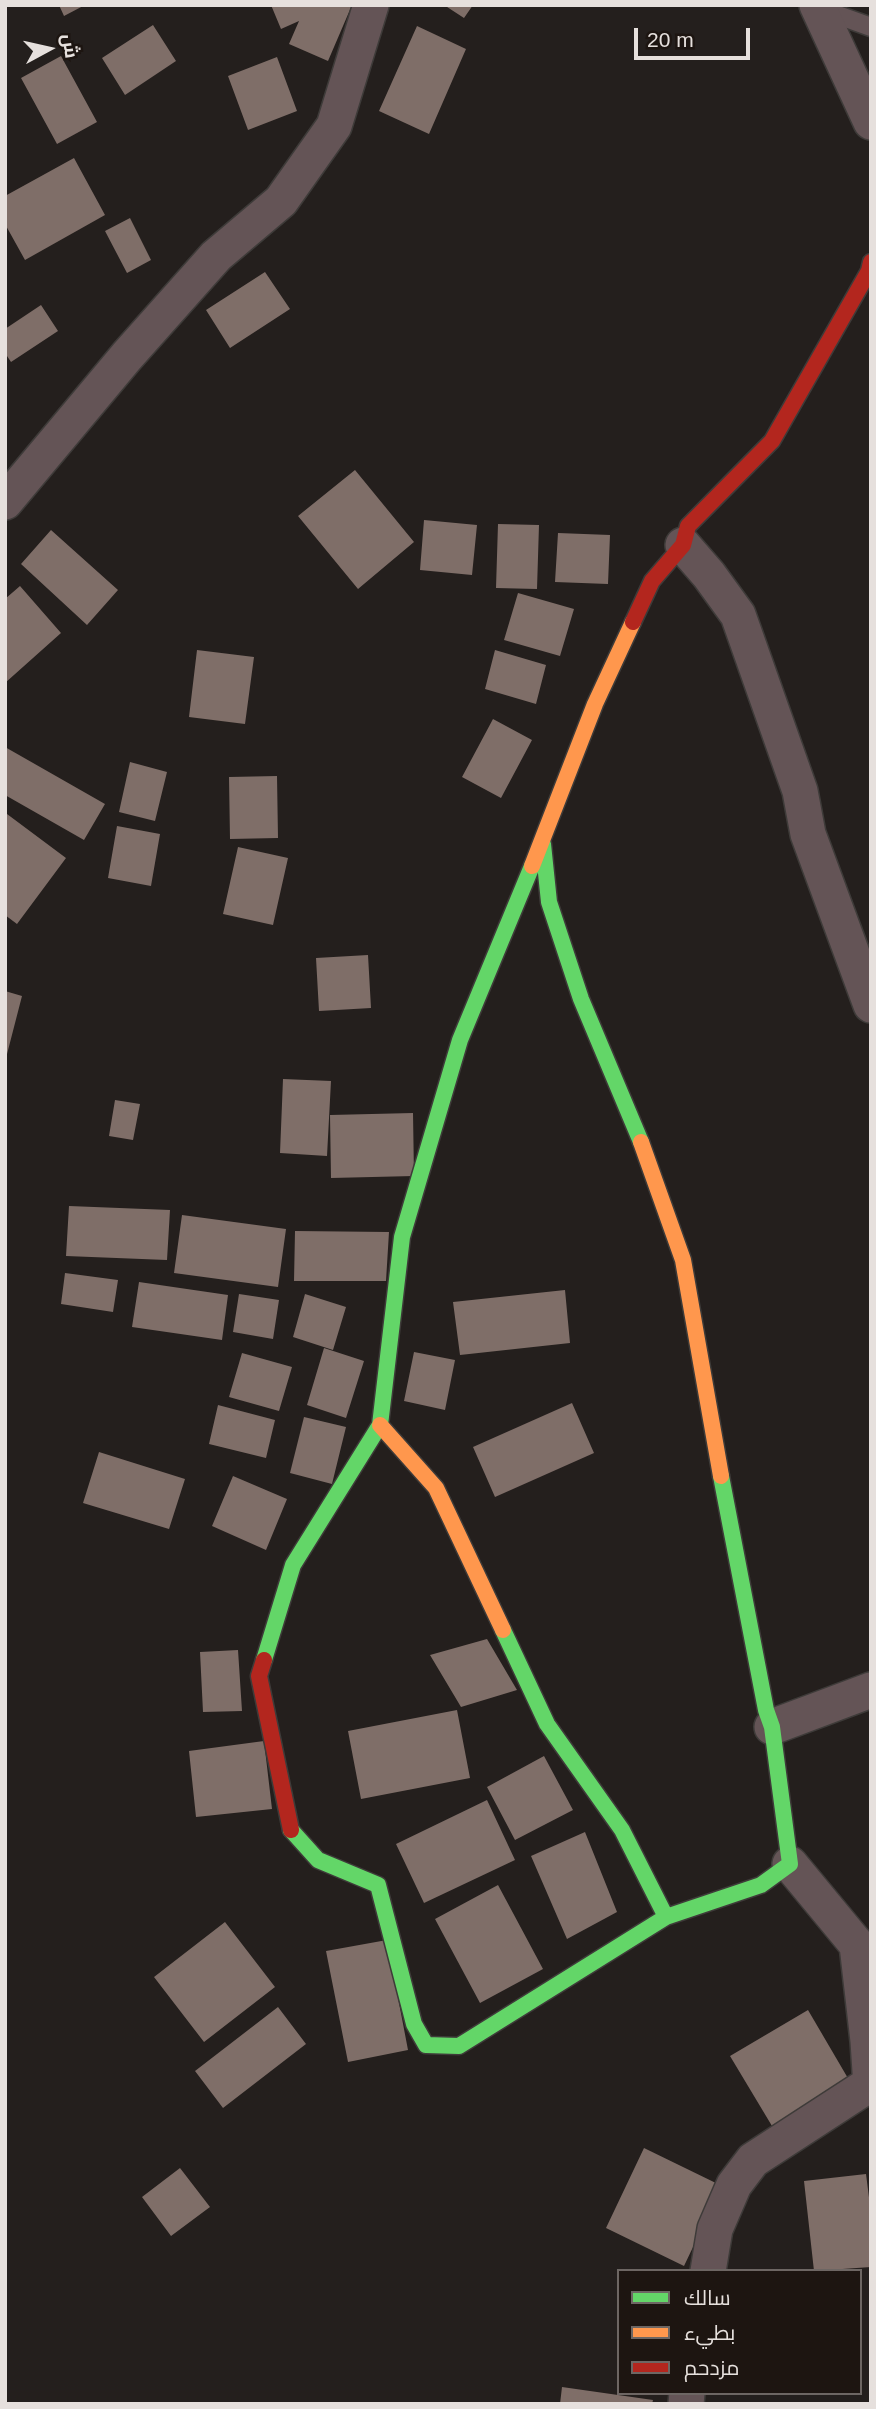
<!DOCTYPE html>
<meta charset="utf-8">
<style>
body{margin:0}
#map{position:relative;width:876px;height:2409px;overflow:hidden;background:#241f1d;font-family:Helvetica,Cairo,sans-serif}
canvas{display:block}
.frame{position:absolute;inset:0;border:7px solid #e6e0dd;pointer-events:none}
.legend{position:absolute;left:617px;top:2269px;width:245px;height:126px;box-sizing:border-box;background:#1d1511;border:2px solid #6d6663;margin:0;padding:9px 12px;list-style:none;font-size:21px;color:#e6e0dd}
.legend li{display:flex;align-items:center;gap:14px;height:35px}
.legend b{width:35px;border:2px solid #6d6663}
.north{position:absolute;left:14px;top:14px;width:70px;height:70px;-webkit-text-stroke:5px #1d1511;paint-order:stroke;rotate:82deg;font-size:19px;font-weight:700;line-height:28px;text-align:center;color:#e6e0dd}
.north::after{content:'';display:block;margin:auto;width:24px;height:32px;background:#e6e0dd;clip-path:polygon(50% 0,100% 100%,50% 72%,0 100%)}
.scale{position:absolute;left:634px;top:28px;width:116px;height:32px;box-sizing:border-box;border:4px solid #e6e0dd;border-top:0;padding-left:9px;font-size:21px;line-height:24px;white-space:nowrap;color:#e6e0dd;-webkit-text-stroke:5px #1d1511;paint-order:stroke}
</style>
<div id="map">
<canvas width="876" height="2409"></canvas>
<div class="frame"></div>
<ul class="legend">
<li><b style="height:9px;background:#63d668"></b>سالك</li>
<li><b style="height:9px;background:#ff974d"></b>بطيء</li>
<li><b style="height:9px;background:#b3261e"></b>مزدحم</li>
</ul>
<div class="north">ش</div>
<div class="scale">20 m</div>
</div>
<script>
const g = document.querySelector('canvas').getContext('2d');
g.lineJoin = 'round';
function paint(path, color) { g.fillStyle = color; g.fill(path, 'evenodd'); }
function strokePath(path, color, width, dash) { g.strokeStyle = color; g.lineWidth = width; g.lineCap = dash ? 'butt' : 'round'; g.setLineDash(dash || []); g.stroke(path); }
paint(new Path2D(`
 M59,5H85L64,16Z
 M271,5H352L328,61L289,44L299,21L281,29Z
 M444,5H473L464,18Z
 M153,25L176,61L125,95L102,58Z
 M417,26L466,49L429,134L379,111Z
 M61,56L97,122L57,144L21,78Z
 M277,57L297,111L248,130L228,76Z
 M74,158L105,215L25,260L5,224V196Z
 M130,218L151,260L127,273L105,231Z
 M265,272L290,309L230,348L206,310Z
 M41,305L58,331L11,362L5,353V329Z
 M355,470L414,542L358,589L298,516Z
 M424,520L477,525L472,575L420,570Z
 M498,524L539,525L537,589L496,588Z
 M51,530L118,590L87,625L21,564Z
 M558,533L610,535L608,584L555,582Z
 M20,586L61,633L5,683V599Z
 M518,593L574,609L560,656L504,640Z
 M197,650L254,657L245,724L189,717Z
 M495,650L546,665L536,704L485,689Z
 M493,719L532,740L501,798L462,777Z
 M5,747L105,804L84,840L5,795Z
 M130,762L167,772L155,821L119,812Z
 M277,776L278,838L230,839L229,777Z
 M7,814L66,858L17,924L5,915V816Z
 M117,826L160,834L151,886L108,878Z
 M238,847L288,858L273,925L223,914Z
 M368,955L371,1008L319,1011L316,958Z
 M5,991L22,996L6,1058L5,1057Z
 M283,1079L331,1081L327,1156L280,1153Z
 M115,1100L140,1104L133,1140L109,1136Z
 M413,1113L414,1176L331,1178L330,1115Z
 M69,1206L170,1210L167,1260L66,1256Z
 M182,1215L286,1229L278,1287L174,1273Z
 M295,1231L389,1232L386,1281H294Z
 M65,1273L118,1280L113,1312L61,1304Z
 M139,1282L228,1295L222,1340L132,1327Z
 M565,1290L570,1343L460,1355L453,1302Z
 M239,1294L279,1300L273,1339L233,1332Z
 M305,1294L346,1307L333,1350L293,1337Z
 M324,1348L364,1361L346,1418L307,1405Z
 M414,1352L455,1360L445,1410L404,1401Z
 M242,1353L292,1367L279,1411L229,1397Z
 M572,1403L594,1453L495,1497L473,1447Z
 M218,1405L275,1420L266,1458L209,1444Z
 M304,1417L346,1427L332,1484L290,1473Z
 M99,1452L185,1479L169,1529L83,1503Z
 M233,1476L287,1499L266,1550L212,1526Z
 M487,1639L517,1690L461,1707L430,1655Z
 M238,1650L242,1711L203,1712L200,1652Z
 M457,1710L470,1778L361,1799L348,1731Z
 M264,1741L272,1809L196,1817L189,1751Z
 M544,1756L573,1810L515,1840L487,1787Z
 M487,1800L515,1860L424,1903L396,1844Z
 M585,1832L617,1912L567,1939L531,1856Z
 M498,1885L543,1969L480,2003L435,1919Z
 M225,1922L275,1987L204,2042L154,1977Z
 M387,1940L408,2050L348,2062L326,1951Z
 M278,2007L306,2044L223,2108L195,2071Z
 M808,2010L849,2080L772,2126L730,2056Z
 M644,2148L722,2186L684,2266L606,2228Z
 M180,2168L210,2207L171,2236L142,2197Z
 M866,2174L871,2213V2267L814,2271L804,2181Z
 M562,2387L653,2400L652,2404H560Z`), '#7f6e68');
const lane = new Path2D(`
 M821,9L871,27`);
const street = new Path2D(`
 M817,5L871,122
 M5,502L127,356L216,256L281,201L334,126L371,5
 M683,545L709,575L738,615L800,791L808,834L871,1005
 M772,1727L871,1690
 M790,1864L857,1945L868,2041L871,2087
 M708,2271L715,2229L734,2185L753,2160L870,2084
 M686,2404L687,2393`);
const fast = new Path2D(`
 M543,844L549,902L581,999L641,1142
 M503,1630L547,1724L622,1830L666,1917L761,1885L790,1864L772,1727L766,1710L721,1476
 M264,1660L293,1565L380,1425L402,1237L460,1040L532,866
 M291,1830L318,1860L378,1885L414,2024L426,2045L459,2046L666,1917`);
const slow = new Path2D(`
 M532,866L595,704L633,622
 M641,1142L683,1260L721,1476
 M380,1425L436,1488L503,1630`);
const jam = new Path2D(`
 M633,622L652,581L683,545L688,526L772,441L869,271L871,262
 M264,1660L259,1676L291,1830`);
strokePath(lane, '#3e3b39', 21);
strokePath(street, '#3e3b39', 38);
strokePath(fast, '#3e3b39', 19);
strokePath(slow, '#3e3b39', 19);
strokePath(jam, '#3e3b39', 19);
strokePath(lane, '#645456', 18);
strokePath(street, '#645456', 35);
strokePath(fast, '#63d668', 16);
strokePath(slow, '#ff974d', 16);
strokePath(jam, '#b3261e', 16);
</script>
